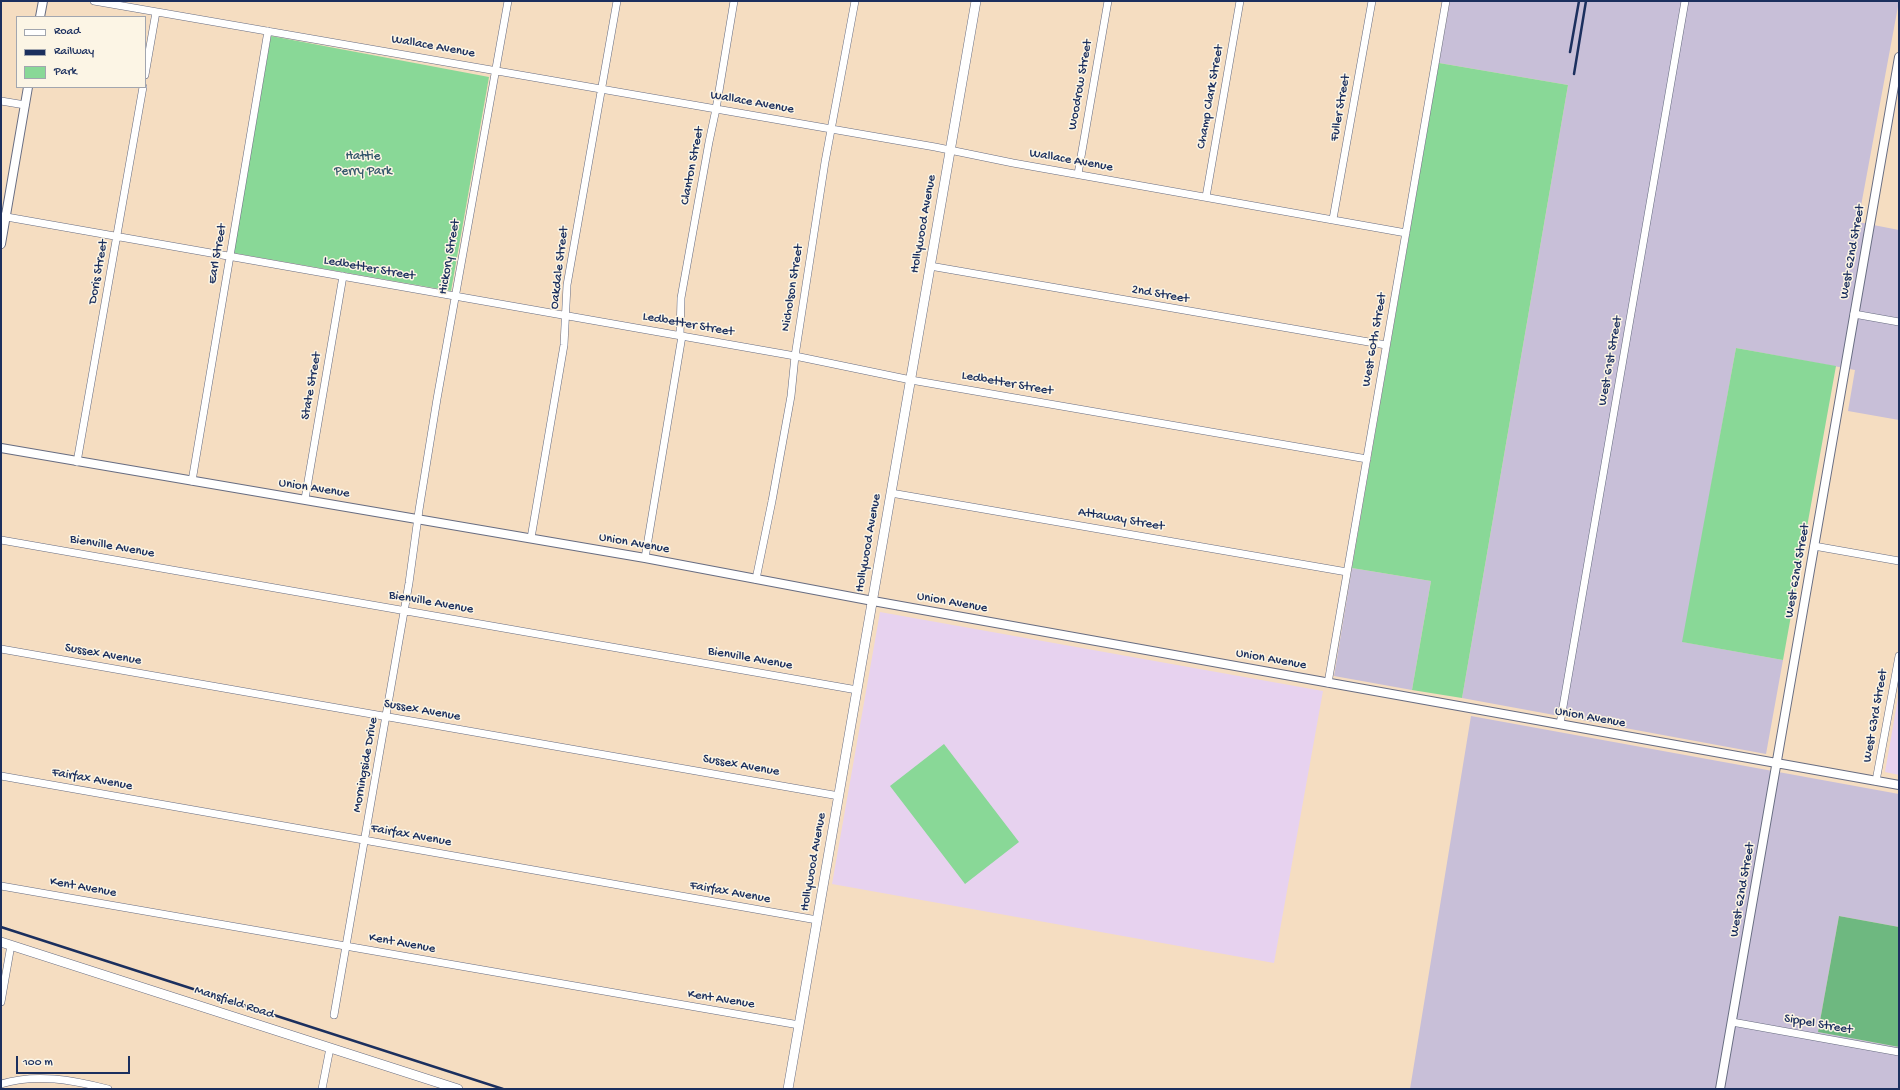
<!DOCTYPE html>
<style>
body{margin:0}
#map{position:relative;width:1900px;height:1090px;overflow:hidden;background:#f5ddc1;font-family:"Gochi Hand",sans-serif}
canvas{display:block}
.frame{position:absolute;inset:0;border:2px solid #1b2f5e;pointer-events:none}
.legend{position:absolute;left:16px;top:16px;width:130px;height:72px;box-sizing:border-box;background:#fcf5e5;border:1px solid #a2a6af;margin:0;padding:5px 7px;list-style:none;font-size:12px;color:#1b2f5e}
.legend li{display:flex;align-items:center;gap:8px;height:20px}
.legend b{width:20px;border:1px solid #a2a6af}
.scale{position:absolute;left:16px;top:1056px;width:114px;height:18px;box-sizing:border-box;border:2px solid #1b2f5e;border-top:0;padding-left:5px;font-size:12px;line-height:14px;white-space:nowrap;color:#1b2f5e;-webkit-text-stroke:3px #fcf5e5;paint-order:stroke}
</style>
<div id="map">
<canvas width="1900" height="1090"></canvas>
<div class="frame"></div>
<ul class="legend">
<li><b style="height:5px;background:#fff"></b>Road</li>
<li><b style="height:5px;background:#1b2f5e"></b>Railway</li>
<li><b style="height:11px;background:#89d897"></b>Park</li>
</ul>
<div class="scale">100 m</div>
</div>
<script>
const g = document.querySelector('canvas').getContext('2d');
g.lineJoin = 'round';
function paint(path, color) { g.fillStyle = color; g.fill(path, 'evenodd'); }
function strokePath(path, color, width, dash) { g.strokeStyle = color; g.lineWidth = width; g.lineCap = dash ? 'butt' : 'round'; g.setLineDash(dash || []); g.stroke(path); }
function write(font, color, halo, rows, align = 'center') {
  g.font = font + ' "Gochi Hand",sans-serif'; g.lineWidth = 3; g.setLineDash([]); g.textBaseline = 'middle'; g.strokeStyle = halo; g.fillStyle = color; for (const [text, x, y, turn = 0] of rows) {
    g.save(); g.translate(x, y); g.rotate((+turn || 0) * Math.PI / 180); g.textAlign = isNaN(turn) ? turn : align; if (halo) g.strokeText(text, 0, 0); g.fillText(text, 0, 0); g.restore();
  }
}
paint(new Path2D(`
 M880,612L1323,691L1274,963L832,884Z
 M1899,692V775L1885,772Z`), '#e7d2ef');
paint(new Path2D(`
 M1450,1H1899L1858,222L1899,230V420L1848,411L1855,370L1736,348L1683,642L1783,660L1766,754L1462,698L1568,85L1439,63Z
 M1352,568L1431,581L1412,690L1334,676Z
 M1471,716L1899,794V927L1839,916L1818,1032L1899,1047V1089H1410Z`), '#c8bfd8');
paint(new Path2D(`
 M271,36L489,77L451,291L234,253Z
 M1439,63L1568,85L1462,698L1412,690L1431,581L1352,568Z
 M1736,348L1836,366L1783,660L1682,642Z
 M944,744L1019,842L965,884L890,786Z`), '#89d897');
paint(new Path2D(`
 M1839,916L1899,927V1047L1818,1032Z`), '#6eb880');
const minor = new Path2D(`
 M94,1L935,147L1013,163L1406,233
 M145,75L156,12
 M1,101L25,105
 M1078,174L1108,1
 M1206,197L1240,1
 M1,216L795,356L911,380L1367,459
 M1333,219L1372,1
 M930,266L1386,345
 M1854,314L1899,322
 M680,335L681,298L709,142L716,109L734,1
 M77,462L143,87
 M192,481L268,31
 M891,493L1347,572
 M305,499L343,276
 M531,538L564,345L567,285L617,1
 M1,540L857,690
 M1814,546L1899,561
 M645,558L682,336
 M756,579L772,501L791,396L795,356L825,162L855,1
 M1,649L839,796
 M1328,683L1446,1
 M1560,724L1685,1
 M1,776L817,920
 M1876,781L1899,656
 M1,886L799,1025
 M1,1002L11,945
 M334,1015L409,583L419,510L437,399L508,1
 M1732,1022L1899,1052
 M1,1084C36,1073 73,1080 108,1089
 M322,1089L330,1048`);
const tertiary = new Path2D(`
 M40,17L43,1
 M1,244L28,87
 M1,448L645,558L873,601L1899,785
 M1720,1089L1899,57`);
const secondary = new Path2D(`
 M1,942L458,1089
 M788,1089L976,1`);
strokePath(minor, '#676c81', 8);
strokePath(tertiary, '#676c81', 10);
strokePath(secondary, '#676c81', 10);
strokePath(minor, '#fff', 7);
strokePath(tertiary, '#fff', 8);
strokePath(secondary, '#fff', 9);
strokePath(new Path2D(`
 M1570,52L1579,1
 M1574,74L1586,1
 M1,927L503,1089`), '#1b2f5e', 2.5);
write('13px', '#1b2f5e', '#fcf5e5', [
 ["Wallace Avenue",433,47,10],
 ["Woodrow Street",1081,85,-80],
 ["Champ Clark Street",1211,97,-80],
 ["Wallace Avenue",752,103,10],
 ["Fuller Street",1341,108,-80],
 ["Wallace Avenue",1071,161,10],
 ["Clanton Street",693,166,-79],
 ["Hollywood Avenue",924,224,-80],
 ["West 62nd Street",1853,252,-80],
 ["Earl Street",218,254,-80],
 ["Hickory Street",450,257,-80],
 ["Oakdale Street",560,268,-83],
 ["Ledbetter Street",369,269,10],
 ["Doris Street",99,272,-80],
 ["Nicholson Street",793,288,-81],
 ["2nd Street",1160,295,10],
 ["Ledbetter Street",688,325,10],
 ["West 60th Street",1375,340,-80],
 ["West 61st Street",1611,361,-80],
 ["Ledbetter Street",1007,384,10],
 ["State Street",312,386,-80],
 ["Union Avenue",314,489,9],
 ["Attaway Street",1121,520,10],
 ["Hollywood Avenue",869,543,-80],
 ["Union Avenue",634,544,10],
 ["Bienville Avenue",112,547,10],
 ["West 62nd Street",1798,571,-80],
 ["Bienville Avenue",431,603,10],
 ["Union Avenue",952,603,10],
 ["Sussex Avenue",103,655,10],
 ["Bienville Avenue",750,659,10],
 ["Union Avenue",1271,660,10],
 ["Sussex Avenue",422,711,10],
 ["West 63rd Street",1876,716,-80],
 ["Union Avenue",1590,718,10],
 ["Morningside Drive",366,765,-80],
 ["Sussex Avenue",741,766,10],
 ["Fairfax Avenue",92,780,10],
 ["Fairfax Avenue",411,836,10],
 ["Hollywood Avenue",814,862,-80],
 ["Kent Avenue",83,888,10],
 ["West 62nd Street",1743,890,-80],
 ["Fairfax Avenue",730,893,10],
 ["Kent Avenue",402,944,10],
 ["Kent Avenue",721,1000,9],
 ["Mansfield Road",234,1003,18],
 ["Sippel Street",1818,1025,10]
]);
write('13px', '#36596c', '#fcf5e5', [
 ["Hattie",363,157],
 ["Perry Park",363,172]
]);
</script>
